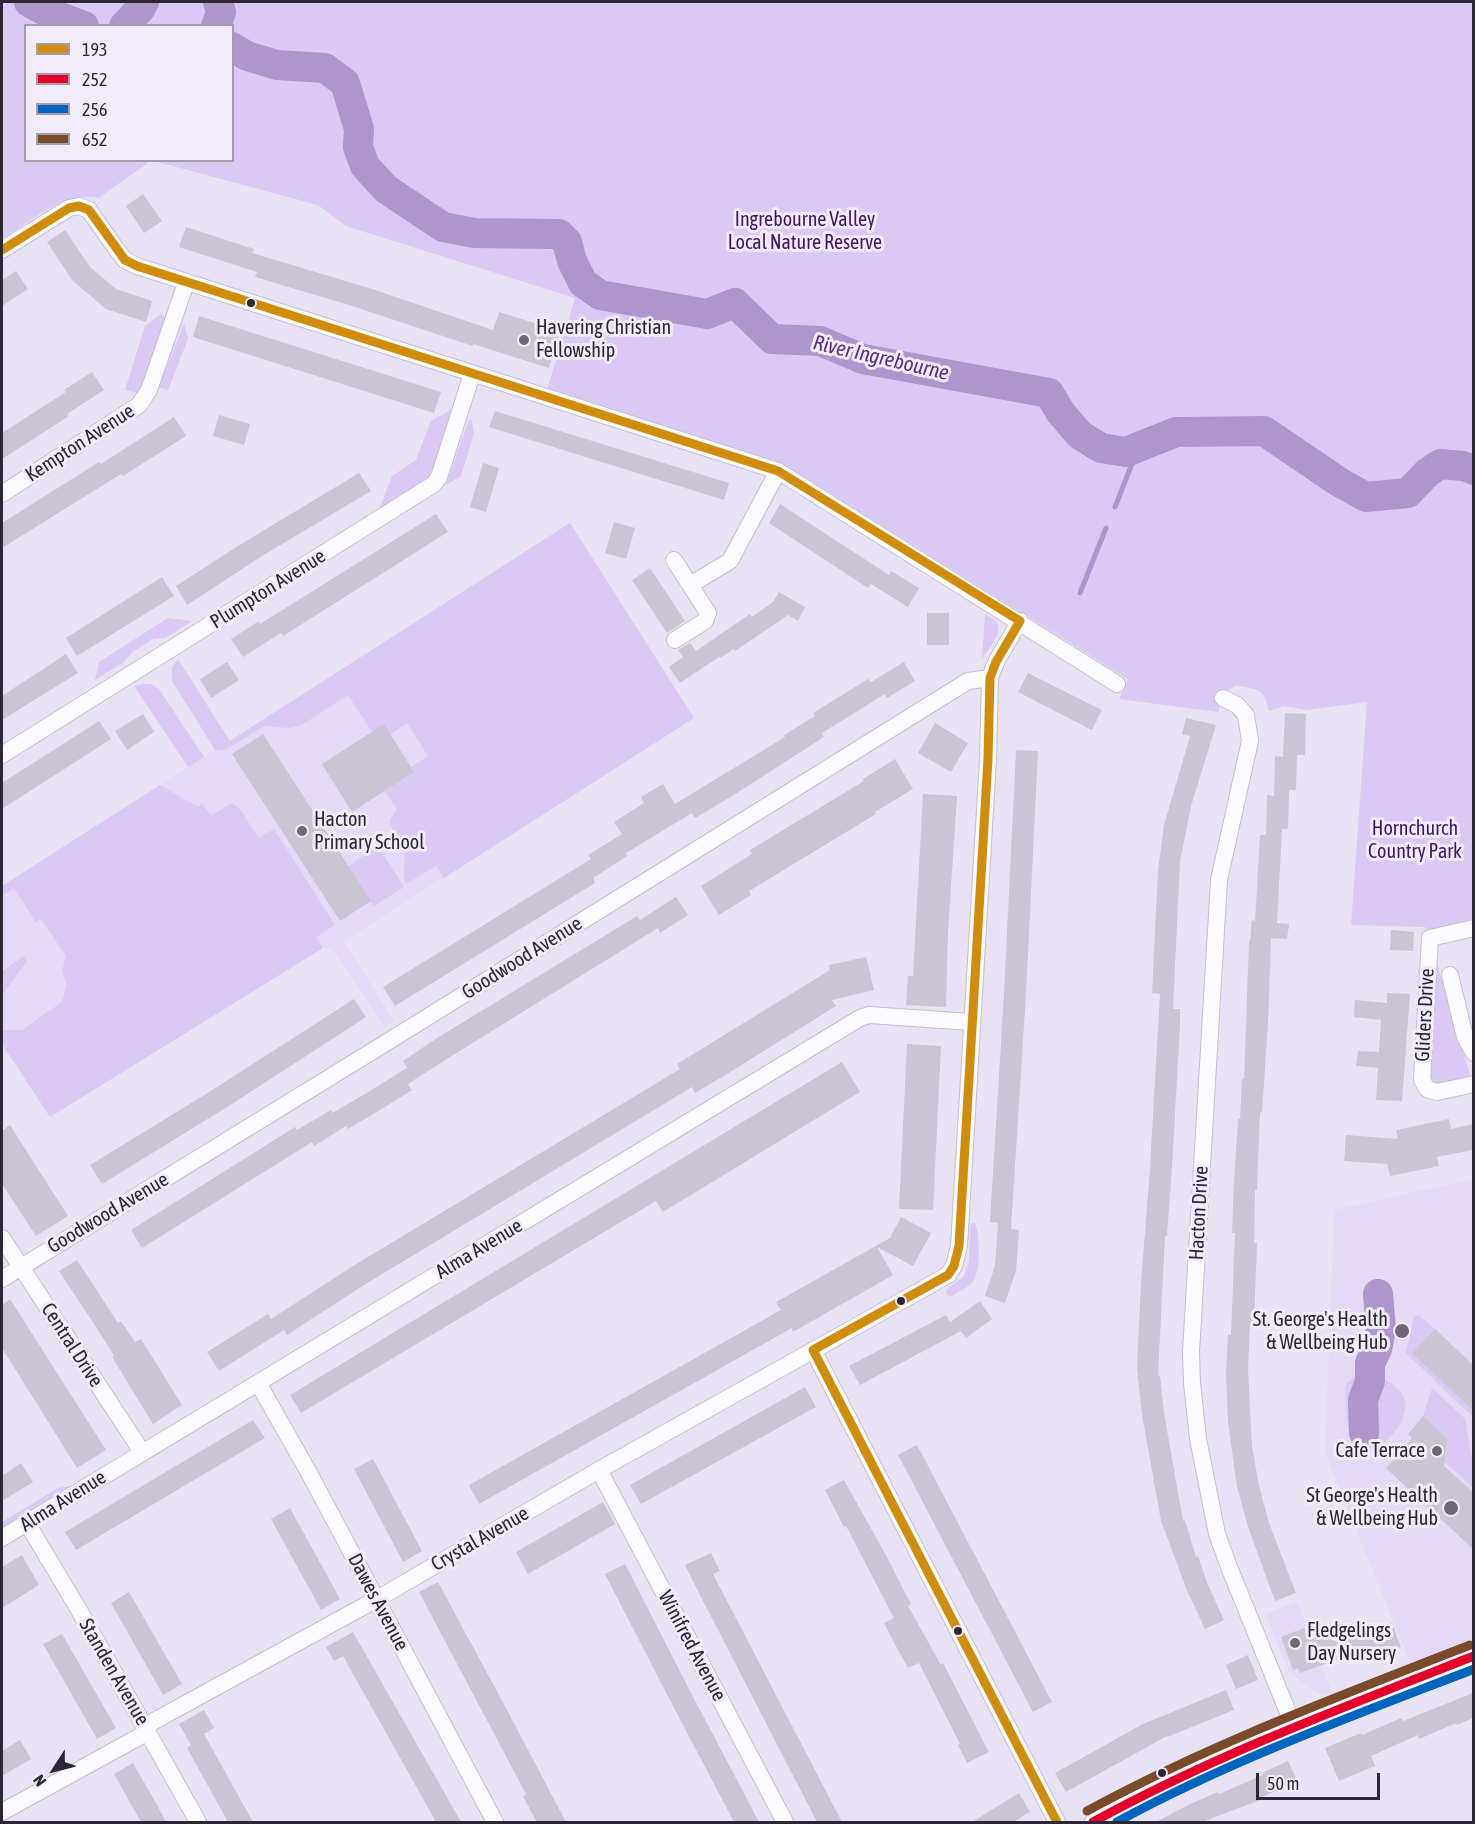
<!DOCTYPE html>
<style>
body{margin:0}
#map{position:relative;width:1475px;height:1824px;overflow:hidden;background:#e9e2f5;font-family:"Asap Condensed",sans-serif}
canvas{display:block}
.frame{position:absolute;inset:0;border:3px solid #2d2735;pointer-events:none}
.legend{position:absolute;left:24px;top:24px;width:210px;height:138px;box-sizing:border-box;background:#f1ebfa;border:2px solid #a39dab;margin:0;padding:8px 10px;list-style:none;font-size:18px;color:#2d2735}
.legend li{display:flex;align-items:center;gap:12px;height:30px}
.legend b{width:30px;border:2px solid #a39dab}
.north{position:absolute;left:24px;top:1740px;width:60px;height:60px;-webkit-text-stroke:4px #f1ebfa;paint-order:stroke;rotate:234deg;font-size:16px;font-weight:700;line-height:24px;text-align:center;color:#2d2735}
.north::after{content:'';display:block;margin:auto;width:21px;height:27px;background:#2d2735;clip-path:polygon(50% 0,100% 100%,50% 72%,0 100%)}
.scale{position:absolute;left:1256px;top:1773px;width:124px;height:27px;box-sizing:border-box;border:3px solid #2d2735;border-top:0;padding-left:8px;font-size:18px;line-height:21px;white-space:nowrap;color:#2d2735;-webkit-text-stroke:4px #f1ebfa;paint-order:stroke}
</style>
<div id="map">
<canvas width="1475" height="1824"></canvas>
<div class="frame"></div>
<ul class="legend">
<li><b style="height:8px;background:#cf8d0b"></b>193</li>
<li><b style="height:8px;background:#e4002b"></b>252</li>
<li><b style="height:8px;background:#0065bd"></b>256</li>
<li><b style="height:8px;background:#7a4b2a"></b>652</li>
</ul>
<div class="north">N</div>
<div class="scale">50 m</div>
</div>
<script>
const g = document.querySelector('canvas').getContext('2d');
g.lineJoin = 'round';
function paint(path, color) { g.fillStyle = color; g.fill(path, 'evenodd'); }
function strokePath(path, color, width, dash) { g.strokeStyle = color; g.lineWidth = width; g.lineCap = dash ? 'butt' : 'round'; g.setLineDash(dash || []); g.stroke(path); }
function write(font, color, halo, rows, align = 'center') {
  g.font = font + ' "Asap Condensed",sans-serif'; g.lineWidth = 6; g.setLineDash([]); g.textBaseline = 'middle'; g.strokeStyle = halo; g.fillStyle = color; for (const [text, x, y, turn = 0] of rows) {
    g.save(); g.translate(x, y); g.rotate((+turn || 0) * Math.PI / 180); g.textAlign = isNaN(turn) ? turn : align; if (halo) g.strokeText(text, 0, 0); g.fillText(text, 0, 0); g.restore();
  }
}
paint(new Path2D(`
 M570,523L694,718L344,941L394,1021L384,1027L333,949L323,948L50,1117L2,1044V886Z
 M1473,1179V1639L1410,1663L1325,1453L1334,1210Z
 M1297,1601L1332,1692L1322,1696L1289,1672L1265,1614Z`), '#e5d9f8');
paint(new Path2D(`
 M2,2H1473V922L1428,932L1425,927L1351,925L1367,702L1306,710L1284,706L1269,711C1263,686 1259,691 1236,685L1225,693L1218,712L1119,699L1128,679L795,472L779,464L547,390L575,298L346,226L318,205L154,161L232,160V26H26V160L151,161L98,198C66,190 28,223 2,239Z
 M160,314L166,317L140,394L125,390L145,326Z
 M184,323L188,339L168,390L159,387Z
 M458,406L437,469L428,480L378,512L392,476L416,460L431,421Z
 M469,419L472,420L474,433L461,476L446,485Z
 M570,523L694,718L444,878L436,866L406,884C401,873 407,862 404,851C401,839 392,834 390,820L397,809L384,791L414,772L411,767L428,756L407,723L390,735L372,732L348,695L300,726L289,728L265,726L225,750H215L172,681V667L178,659L230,741Z
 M985,614C989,617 995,619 997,623C1003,633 987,651 982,659Z
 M168,618L192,621L165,638L153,639L131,653L124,662L95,680L99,662Z
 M144,684H151L159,689L204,757L188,767L134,686Z
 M160,785L189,802L199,806L202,803L211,816L231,803L239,808L259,838L274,829L335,925L316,937L323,948L50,1117L2,1044V1030H22L62,1002L67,985L62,971L66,956L41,919L36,922L14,888L2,896V886Z
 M378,846L404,887L374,906L348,866Z
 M24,956L27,961L2,995V971Z
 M1436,960L1471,1078L1439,1085L1428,1080Z
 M972,1223H975C980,1234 981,1274 972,1283C967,1288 958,1292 952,1296H948L946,1290L964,1276L969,1261L970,1226Z
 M1419,1315L1435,1329L1412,1353L1473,1411V1417L1406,1353L1414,1316Z
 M1369,1373C1422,1391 1411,1421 1376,1451C1371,1450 1365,1451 1361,1448C1344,1437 1345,1402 1346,1384L1358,1374Z
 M1432,1388L1465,1419L1473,1465V1487L1445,1462L1448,1439L1423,1416Z
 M71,1486L72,1488L2,1531V1522L58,1488Z`), '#dac8f5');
strokePath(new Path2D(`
 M1115,507L1139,446
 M1080,593L1106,528`), '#ad96cc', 5);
strokePath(new Path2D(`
 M29,2L49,13L84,26
 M124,26L140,9L144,2
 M216,26L221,12L218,2
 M232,47L247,56L277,65L325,68L345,83L359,129L358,147L365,166L386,189L443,227L475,233L559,234L567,242L572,261L583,283L600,295L707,314L735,303L772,339L820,341L863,359L1049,393L1061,413L1080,435L1101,448L1126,452L1176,432L1264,431L1339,482L1366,497L1408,493L1427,473L1440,464L1463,466L1474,470
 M1364,1433L1363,1400L1370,1381V1363L1377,1349L1381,1329L1378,1294`), '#ad96cc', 30);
paint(new Path2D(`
 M143,194L162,221L144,233L126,206Z
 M186,227L254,249L252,253L372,289L493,330L499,312L560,331L549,368L473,344V346L349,305L255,277L257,272L179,247Z
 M65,230L90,267L116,289L152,301L146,322L106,309L72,280L47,242Z
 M16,271L28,289L2,306V280Z
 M199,316L441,392L434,413L193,337Z
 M92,372L104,390L67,414L69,416L2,459V433L66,392L64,390Z
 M495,411L729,483L724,500L489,427Z
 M219,415L250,424L244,445L213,436Z
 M174,417L186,436L123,476L121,474L2,548V523L99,462L101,464Z
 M483,463L499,468L486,512L470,507Z
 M359,473L371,491L262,556L187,605L176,586L238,546Z
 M780,504L889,575L891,571L919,588L908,607L871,584L868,588L769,523Z
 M436,514L448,532L283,636L281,633L243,657L231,639L259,621L260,624Z
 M614,522L635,528L626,559L605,553Z
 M650,568L685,621L667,633L632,580Z
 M162,577L174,596L77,656L66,638Z
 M779,592L805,607L798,621L788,615L735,651L734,649L720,658L719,657L680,683L669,667L683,657L678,650L690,643L696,651L750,614L752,617L773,602Z
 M927,613H949V645H927Z
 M66,654L78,673L2,720V696Z
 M227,662L239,680L211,698L200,679Z
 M904,662L915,681L887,698L885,694L822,733L824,737L729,798L695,818L692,813L626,853L627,856L593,878L595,883L395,1006L383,987L591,859L588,855L622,834L614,822L644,803L641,797L663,784L675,804L785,737L784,735L815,716L813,713L868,679L871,682Z
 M1028,673L1102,710L1092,730L1018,692Z
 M1285,713L1306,714L1305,755H1297L1296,790H1289L1288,829H1282L1277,923L1289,924L1287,939L1271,938L1268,1023L1262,1113L1260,1112L1257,1190H1255L1254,1243H1257L1254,1324L1250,1323L1248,1369L1252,1446L1259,1486L1269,1523L1296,1593L1275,1601L1248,1527L1237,1487L1228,1422L1226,1371L1228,1335H1231L1235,1233H1232L1233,1200L1238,1119H1240L1242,1079H1244L1249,941H1250L1252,920L1255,921L1260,835H1266L1267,795L1274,796L1275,756L1283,757Z
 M143,714L154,732L127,750L115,731Z
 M1186,718L1216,725L1191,806L1180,861L1173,1009H1180V1025L1172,1167L1167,1236H1165L1158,1376H1160L1164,1413L1183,1521L1185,1520L1196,1557L1198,1556L1208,1585L1224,1620L1205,1629L1188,1593L1161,1521L1142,1415L1137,1369L1141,1283L1150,1168L1160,994L1152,993L1158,870L1164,825L1190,736L1182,734Z
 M99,721L111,739L2,809V783Z
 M935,723L968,743L951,772L918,753Z
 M384,724L414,772L352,812L322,764Z
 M263,734L371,901L340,921L232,754Z
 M1016,750L1038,751L1026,994L1011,1229L1019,1230L1016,1271L1005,1303L985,1296L995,1266L998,1223L990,1222L1004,993Z
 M895,759L913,789L875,812L876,814L749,891L751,895L719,915L701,886L752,854L750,850L864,781L863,779Z
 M923,794L957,796L948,932L946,1007L906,1005L908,976H913Z
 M676,897L688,915L660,933L658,928L442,1062L408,1084L412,1090L385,1107L348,1129L346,1126L314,1146L312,1142L142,1248L131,1230L295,1127L297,1130L331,1110L332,1113L365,1094L407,1068L403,1061L437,1038L637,916L640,920Z
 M1391,930L1414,932L1413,951L1390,950Z
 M866,957L874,990L832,1000L836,1006L727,1074L695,1093L692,1087L364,1285L287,1335L284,1330L219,1371L207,1352L268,1314L271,1319L353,1266L680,1069L677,1064L830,970L829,965Z
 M1387,993L1410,994L1402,1101L1376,1100L1378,1068L1356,1066L1358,1051L1379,1052L1381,1020L1354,1017L1355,1000L1387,1003Z
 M354,999L366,1017L232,1104L102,1184L90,1165L206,1094Z
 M907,1044L941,1046L933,1210L899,1209Z
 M842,1062L860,1092L663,1212L656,1201L301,1413L290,1395Z
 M1449,1119L1451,1129L1473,1124V1150L1437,1157L1439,1166L1390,1176L1387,1164L1344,1161L1346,1135L1398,1139L1396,1130Z
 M10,1125L68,1216L36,1236L2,1184V1131Z
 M901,1217L931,1233L913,1266L877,1247L893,1275L793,1332L792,1328L479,1504L469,1485L781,1310L776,1302L890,1238Z
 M77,1260L118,1323L121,1321L135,1342L141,1339L182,1405L153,1424L112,1357L114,1356L98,1330L59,1271Z
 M10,1299L106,1450L77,1468L2,1348V1305Z
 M980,1301L992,1319L966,1338L961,1331L860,1385L849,1366L946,1315L950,1322Z
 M1435,1329L1473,1365V1411L1412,1353Z
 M805,1387L816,1407L641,1504L630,1485Z
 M1423,1416L1448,1439L1444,1466L1473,1492V1549L1387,1469V1467L1412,1438L1408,1434Z
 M253,1420L265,1438L76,1550L65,1532Z
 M917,1445L1052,1702L1033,1712L898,1455Z
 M373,1459L422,1551L403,1562L354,1469Z
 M21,1463L33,1482L2,1501V1476Z
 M844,1480L888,1559L911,1604L908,1606L941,1665L943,1663L989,1752L967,1763L958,1745L960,1744L919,1663L908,1668L897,1648L884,1623L894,1618L846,1526L844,1527L825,1490Z
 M603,1502L615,1524L528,1574L516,1552Z
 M290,1508L340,1599L321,1610L271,1519Z
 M711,1553L720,1571L713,1574L842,1822H817L701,1597L685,1565Z
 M22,1555L39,1585L2,1608V1567Z
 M625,1564L688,1687L759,1822H734L661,1683L605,1574Z
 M438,1582L507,1710L566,1822H537L534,1817L523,1796L526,1794L419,1592Z
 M129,1592L182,1684L163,1695L111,1603Z
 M1392,1623L1401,1647L1386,1652L1384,1647L1345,1660L1344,1657L1300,1673L1298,1668L1293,1670L1281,1637L1304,1628L1308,1639L1330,1631L1334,1641L1369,1629L1370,1631Z
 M353,1632L448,1799L461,1822H436L343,1656L334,1661L326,1647Z
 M62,1634L116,1728L97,1739L43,1644Z
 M1248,1655L1258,1680L1236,1689L1226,1665Z
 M1226,1690L1234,1710L1167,1737V1736L1066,1792L1055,1773L1143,1724Z
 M1473,1693V1718L1457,1725L1456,1723L1419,1739L1418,1735L1371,1756L1375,1766L1339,1781L1325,1748L1361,1733L1362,1735L1401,1718L1403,1721Z
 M204,1710L214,1728L204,1734L253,1822H228L187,1748L191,1745L179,1724Z
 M20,1740L31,1759L2,1776V1751Z
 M1288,1761L1297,1781L1262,1797L1263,1799L1202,1822H1156L1188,1805L1218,1792L1219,1794L1263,1775L1262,1773Z
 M133,1763L156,1803L166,1822H141L114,1774Z
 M1019,1793L1030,1812L1013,1822H972Z`), '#cac4d3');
const minor = new Path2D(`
 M2,250L69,208L79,206L89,210L117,250L125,260L137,266L778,471L1117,684
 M2,494L139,405L149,390L186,283
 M674,560L708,613L705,621L675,640
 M690,585L730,561L778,471
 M1223,698L1237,705L1246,715L1250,741L1219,880L1191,1352L1192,1383L1198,1439L1217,1534L1229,1567L1294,1727
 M2,755L434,484L439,477L472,374
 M1474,928L1430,938L1422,1080L1427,1089L1437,1092L1474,1084
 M1450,975L1465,1037L1474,1053
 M2,1238L142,1452
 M2,1279L397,1036L968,681L990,678
 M813,1350L1057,1822
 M258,1383L308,1471L495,1822
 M599,1470L785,1822
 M27,1523L79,1610L198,1822
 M2,1538L860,1018L869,1015L971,1022
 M145,1726L377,1599L599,1470L948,1275L954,1266L959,1246L988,759L990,678L996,662L1020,621
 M2,1812L148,1732
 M1093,1822C1212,1753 1345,1707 1474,1656`);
strokePath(minor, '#c4becd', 18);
strokePath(minor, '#fcfbfe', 16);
strokePath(new Path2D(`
 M2,250L69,208L79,206L89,210L125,260L137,266L778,471L1020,621
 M813,1350L948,1275L954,1266L959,1246L988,759L990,678L996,662L1020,621
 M813,1350L1057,1822`), '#cf8d0b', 9);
strokePath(new Path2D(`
 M1093,1822C1215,1755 1344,1707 1474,1656`), '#e4002b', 9);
strokePath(new Path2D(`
 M1117,1822C1231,1760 1353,1716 1474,1669`), '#0065bd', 9);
strokePath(new Path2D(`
 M1087,1811C1210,1744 1340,1696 1470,1645`), '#7a4b2a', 9);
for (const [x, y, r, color] of [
 [251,303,5,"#2d2735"],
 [524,340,6,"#6f6878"],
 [302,831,6,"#6f6878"],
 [901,1301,5,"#2d2735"],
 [1402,1331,8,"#6f6878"],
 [1437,1451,6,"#6f6878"],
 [1451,1508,8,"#6f6878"],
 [958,1631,5,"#2d2735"],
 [1295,1643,6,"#6f6878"],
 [1162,1773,5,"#2d2735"]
]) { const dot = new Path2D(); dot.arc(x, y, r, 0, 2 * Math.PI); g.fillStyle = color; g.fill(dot); strokePath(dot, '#f1ebfa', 2); }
write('20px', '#411469', '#f1ebfa', [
 ["Ingrebourne Valley",805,220],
 ["Local Nature Reserve",805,243],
 ["Hornchurch",1415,829],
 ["Country Park",1415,852]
]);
write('20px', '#2d2735', '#f1ebfa', [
 ["Havering Christian",536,328],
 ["Fellowship",536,351],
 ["Hacton",314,820],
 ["Primary School",314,843],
 ["St. George's Health",1388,1320,"right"],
 ["& Wellbeing Hub",1388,1343,"right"],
 ["Cafe Terrace",1425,1451,"right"],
 ["St George's Health",1438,1496,"right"],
 ["& Wellbeing Hub",1438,1519,"right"],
 ["Fledgelings",1307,1631],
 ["Day Nursery",1307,1654]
], 'left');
write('20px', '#2d2735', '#f1ebfa', [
 ["Kempton Avenue",80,443,-33],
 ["Plumpton Avenue",268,589,-32],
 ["Goodwood Avenue",522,958,-32],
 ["Gliders Drive",1425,1015,-87],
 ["Goodwood Avenue",108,1213,-31],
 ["Hacton Drive",1199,1213,-87],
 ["Alma Avenue",479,1249,-31],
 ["Central Drive",72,1345,57],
 ["Alma Avenue",63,1501,-32],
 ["Crystal Avenue",480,1539,-30],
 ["Dawes Avenue",378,1602,62],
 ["Winifred Avenue",692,1646,62],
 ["Standen Avenue",114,1672,60]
]);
write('italic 21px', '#582f84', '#f1ebfa', [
 ["River Ingrebourne",881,358,13]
]);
</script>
